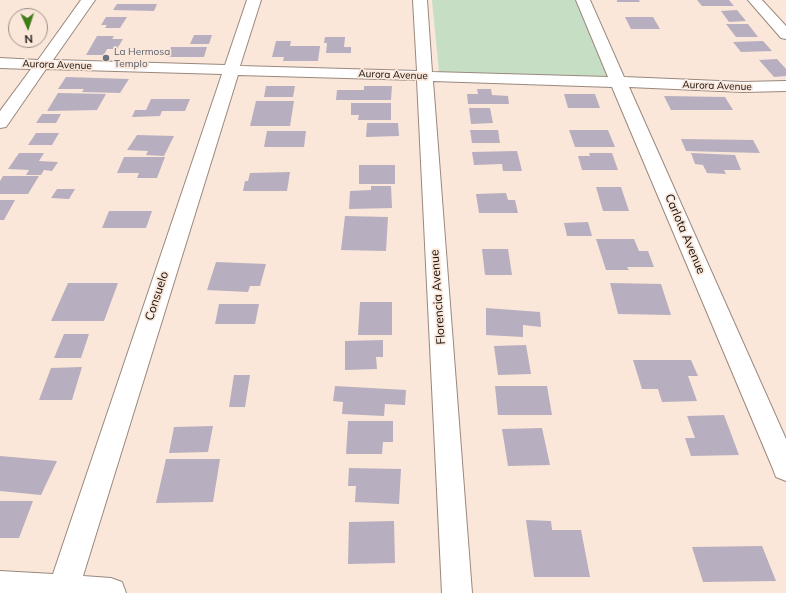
<!DOCTYPE html>
<style>
body{margin:0}
#map{position:relative;width:786px;height:593px;overflow:hidden;background:#fae7da;font-family:Mulish,sans-serif}
canvas{display:block}
.north{position:absolute;left:8px;top:8px;width:40px;height:40px;box-sizing:border-box;background:#fae7da;border:1px solid #9e9087;border-radius:50%;rotate:177deg;font-size:11px;font-weight:700;line-height:16px;text-align:center;color:#140e0a}
.north::after{content:'';display:block;margin:auto;width:14px;height:18px;background:#407c18;clip-path:polygon(50% 0,100% 100%,50% 72%,0 100%)}
</style>
<div id="map">
<canvas width="786" height="593"></canvas>
<div class="north">N</div>
</div>
<script>
const g = document.querySelector('canvas').getContext('2d');
g.lineJoin = 'round';
function paint(path, color) { g.fillStyle = color; g.fill(path, 'evenodd'); }
function strokePath(path, color, width, dash) { g.strokeStyle = color; g.lineWidth = width; g.lineCap = dash ? 'butt' : 'round'; g.setLineDash(dash || []); g.stroke(path); }
function write(font, color, halo, rows, align = 'center') {
  g.font = font + ' Mulish,sans-serif'; g.lineWidth = 3.5; g.setLineDash([]); g.textBaseline = 'middle'; g.strokeStyle = halo; g.fillStyle = color; for (const [text, x, y, turn = 0] of rows) {
    g.save(); g.translate(x, y); g.rotate((+turn || 0) * Math.PI / 180); g.textAlign = isNaN(turn) ? turn : align; if (halo) g.strokeText(text, 0, 0); g.fillText(text, 0, 0); g.restore();
  }
}
paint(new Path2D(`
 M432,0H575L609,77L439,72Z`), '#c6dfc4');
paint(new Path2D(`
 M617,0H639L640,2H617Z
 M697,0H729L734,6H702Z
 M117,4H157L154,11L113,10Z
 M737,10L746,21L729,22L721,11Z
 M106,17H127L120,28H105L107,25H101Z
 M625,17H653L660,29H631Z
 M726,24H748L758,37H736Z
 M194,35H212L209,44H190Z
 M97,36H114L112,39H123L117,49H107L104,55H86Z
 M325,37H345L344,47H351V53H326L327,43H324Z
 M276,41H291L290,46H320L318,61H283L284,57H272Z
 M763,41L772,51L741,52L733,42Z
 M171,47H207L204,57H167Z
 M777,59L786,69V76L774,77L759,60Z
 M66,77L129,79L120,93L82,92L84,89H58Z
 M266,86H295L293,97H264Z
 M364,86H392L391,100H336L337,90H364Z
 M477,89H491L492,95L508,96L509,104H468L467,94H478Z
 M58,93L106,94L97,110L47,111Z
 M564,94H595L600,108H568Z
 M664,96L725,97L733,110H671Z
 M151,99H190L185,111H162L160,116L132,117L135,110H146Z
 M256,101H294L290,126H250Z
 M351,103H391V120H358L359,115H351Z
 M469,108H490L493,123L471,124Z
 M42,114H61L56,123H36Z
 M367,123H398L399,136L366,137Z
 M470,130H498L500,143H472Z
 M569,130H608L615,147H575Z
 M267,131H306L304,147H264Z
 M36,133H59L52,145H28Z
 M137,135L174,136L164,156L146,155L148,151L127,150Z
 M681,139L753,140L760,153L686,151Z
 M517,151L522,171H503L502,164L474,165L472,152Z
 M19,153H44L39,161L58,162L52,171L44,170L41,175H26L29,170L8,169Z
 M589,153H612L618,170H582L578,156H590Z
 M691,153L735,155L741,170H724L726,174L707,173L703,165L695,164Z
 M124,157H165L157,178H137L139,173H117Z
 M359,165H395V184H359Z
 M290,172L287,191H243L245,181H248L250,173Z
 M3,176H39L28,194H0V181Z
 M371,186H391L392,208L349,209L350,191L371,190Z
 M596,187H621L629,211H603Z
 M57,189H75L69,199L51,198Z
 M506,193L508,200H515L518,213H479L476,194Z
 M0,200H15L4,220H0Z
 M109,211H152L146,228H102Z
 M345,216L388,217L386,251L341,250Z
 M588,222L592,236H567L564,223Z
 M596,239H634L639,251H648L654,267H627L629,270H606Z
 M482,249H508L512,275H485Z
 M216,262L266,264L260,286H250L248,292L207,290Z
 M68,283H118L104,321H51Z
 M610,283L661,284L671,315L618,314Z
 M360,302H392V335H358Z
 M219,304H259L255,324H215Z
 M486,308L540,312L541,327L523,325V337L486,335Z
 M64,334H89L81,358H54Z
 M383,340V357H376L377,369L345,370V341Z
 M526,345L531,374L498,375L494,346Z
 M633,360H691L698,376H688L697,401L662,402L658,389H642Z
 M82,367L72,400H39L51,368Z
 M234,375H250L245,407H229Z
 M335,386L406,390L405,405L385,404L384,416L342,414L343,402L333,401Z
 M495,386H547L552,415H498Z
 M724,415L739,455L691,456L685,438H695L687,416Z
 M348,421H393V442H383L382,454H346Z
 M213,426L208,452L169,453L174,427Z
 M542,428L550,465L508,466L502,429Z
 M0,456L57,461L41,495L0,491Z
 M166,459H220L213,502L156,503Z
 M349,468L401,469L399,504L355,502L356,486H348Z
 M0,501H33L19,538H0Z
 M526,520L551,521L552,530H581L590,577H534Z
 M394,521L395,563L348,564L349,522Z
 M762,546L776,581L703,582L692,547Z`), '#b7aebf');
const street = new Path2D(`
 M81,0H95L53,60L225,65L247,0H261L240,66L417,71L413,0H427L432,72L608,77L576,0H590L624,77L743,82L786,81V91L743,92L629,87L786,439V481L776,477L773,469L612,87L433,81L472,593H442L417,80L238,75L83,576L111,578L122,582L126,593H0V571L53,574L222,74L46,69L6,127L0,128V111L31,69L0,68V58L38,60Z
 M748,0H762L786,26V39L781,38Z`);
strokePath(street, '#9a887d', 2);
paint(street, '#fff');
for (const [x, y, r, color] of [
 [106,58,4,"#6b7280"]
]) { const dot = new Path2D(); dot.arc(x, y, r, 0, 2 * Math.PI); g.fillStyle = color; g.fill(dot); strokePath(dot, '#fae7da', 1.5); }
write('10px', '#5b616d', '#fae7da', [
 ["La Hermosa",114,52],
 ["Templo",114,64]
], 'left');
write('10px', '#140e0a', '#fae7da', [
 ["Aurora Avenue",57,65,2],
 ["Aurora Avenue",393,75,2],
 ["Aurora Avenue",717,86,2]
]);
write('12px', '#140e0a', '#fae7da', [
 ["Carlota Avenue",685,234,67],
 ["Consuelo",157,296,-72],
 ["Florencia Avenue",438,297,-94]
]);
</script>
